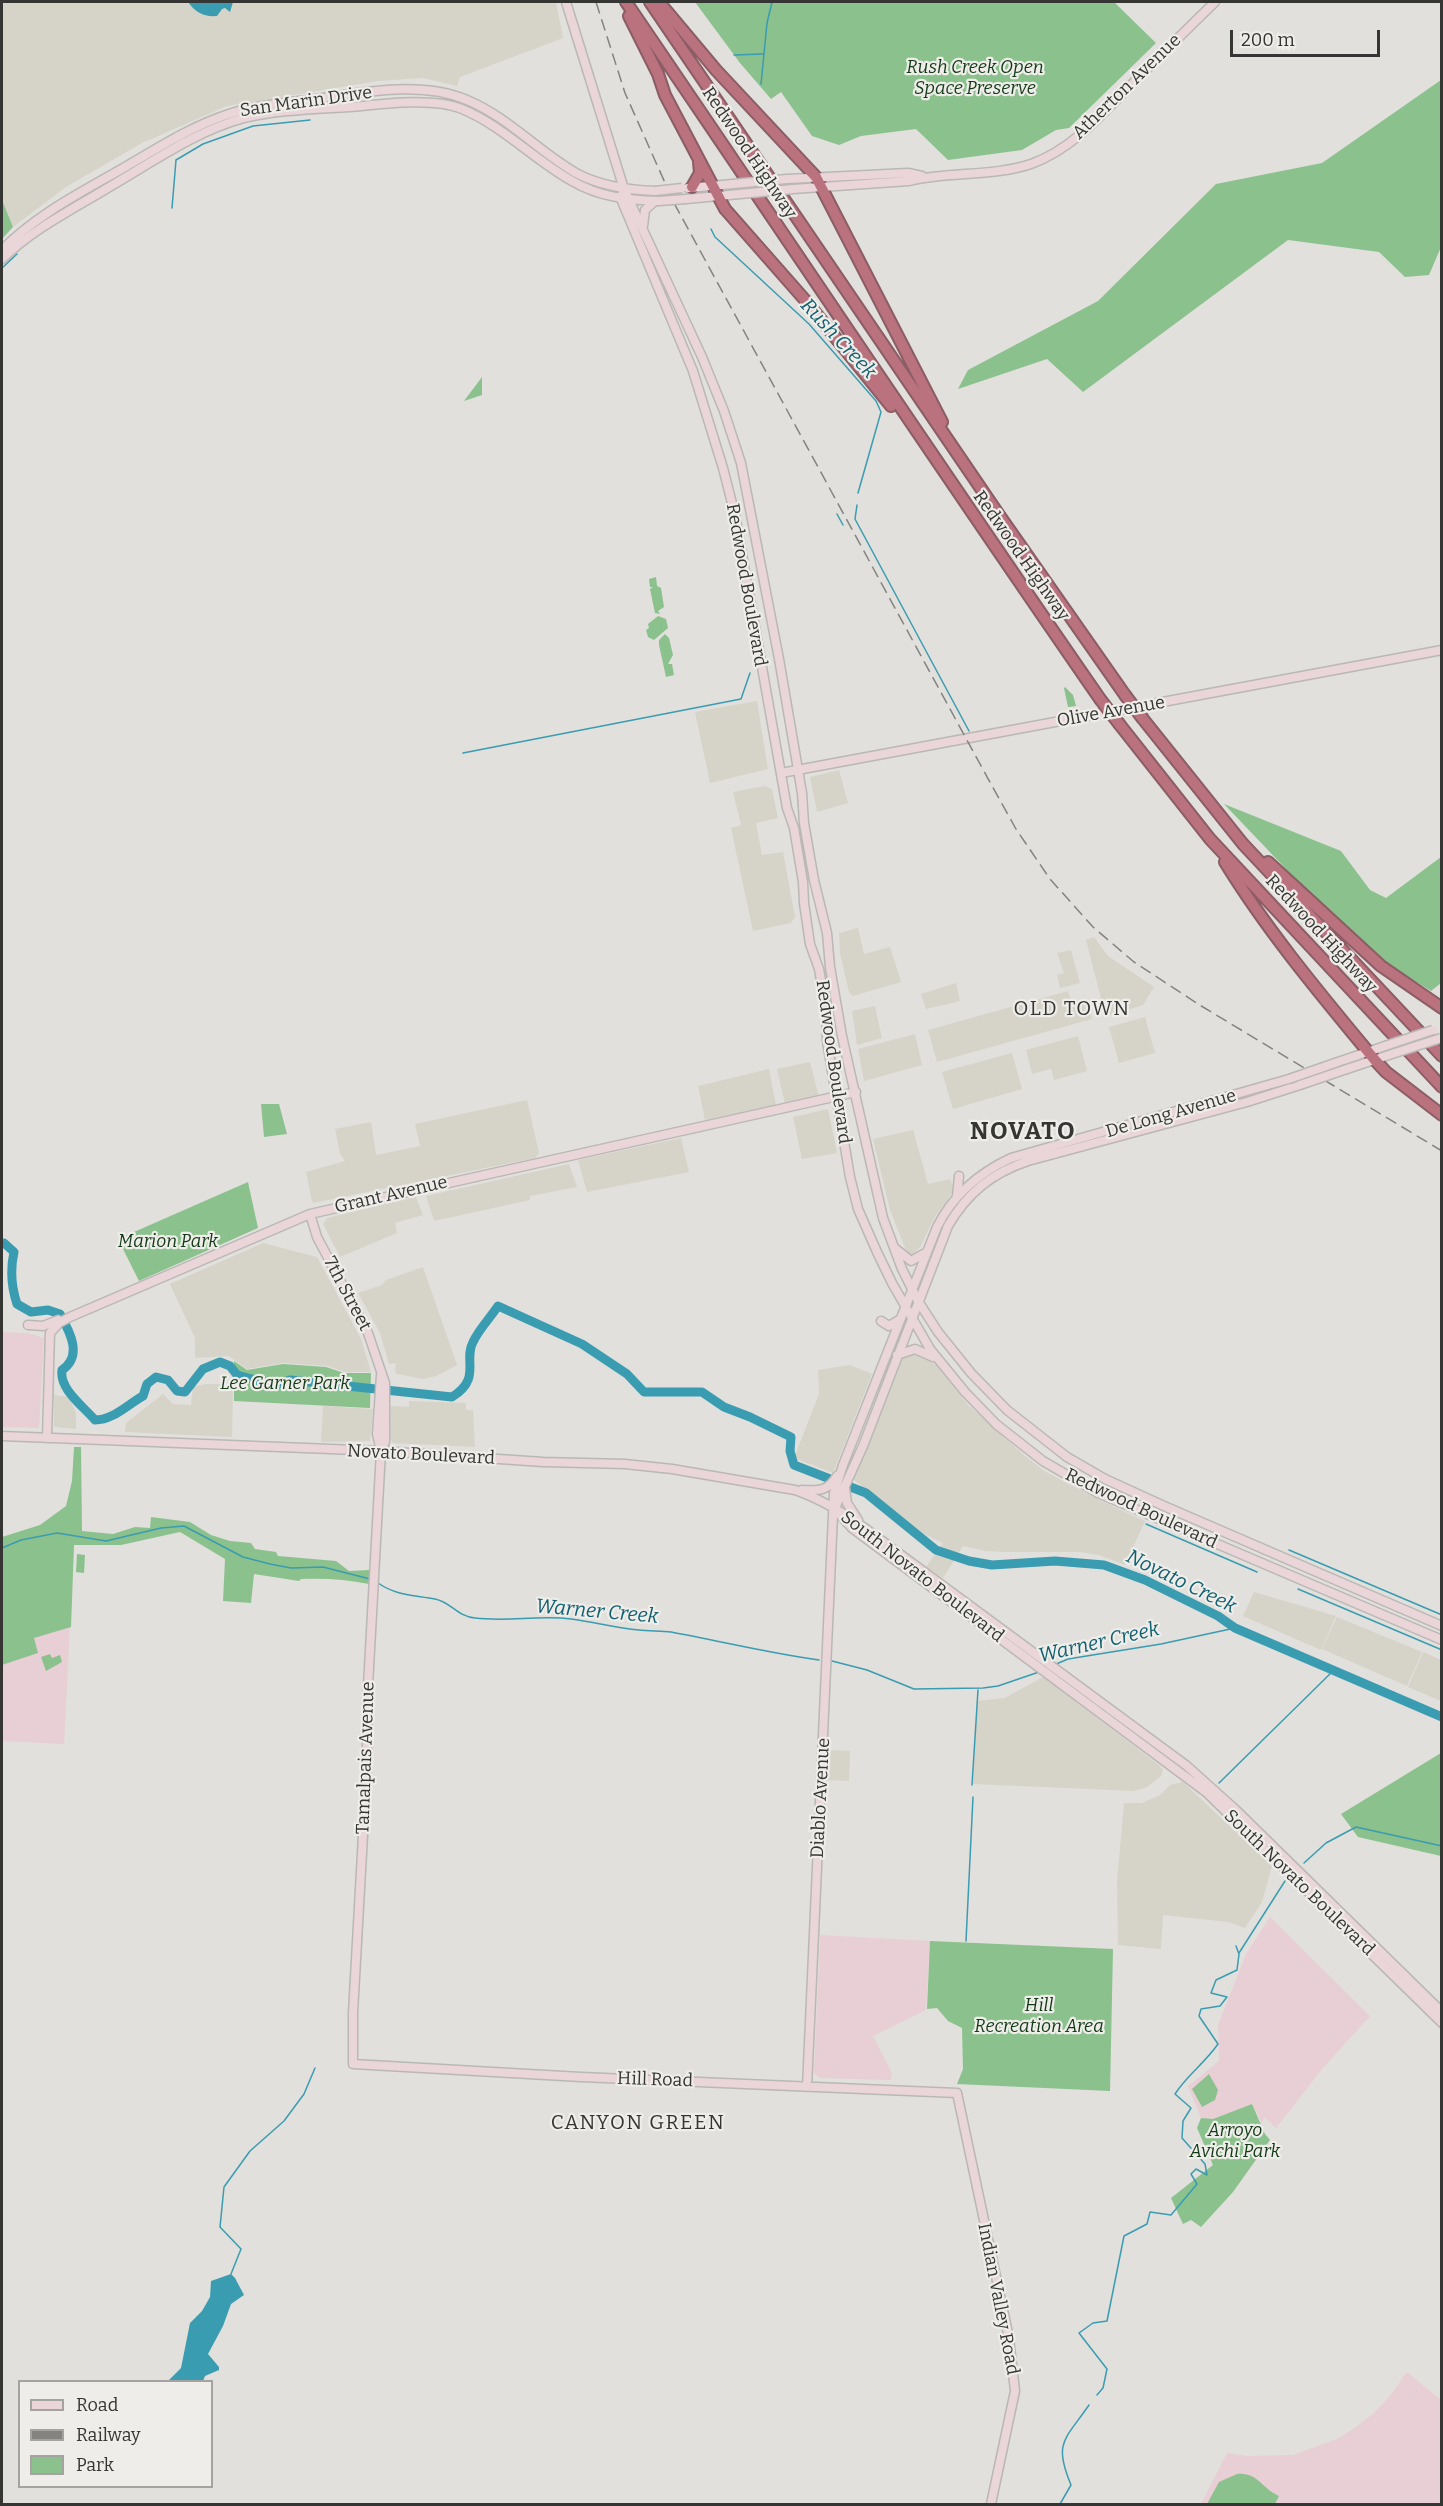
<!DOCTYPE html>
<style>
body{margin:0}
#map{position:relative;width:1443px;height:2506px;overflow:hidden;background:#e1e0dc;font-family:Bitter,serif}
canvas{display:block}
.frame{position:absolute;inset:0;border:3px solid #353533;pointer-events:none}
.legend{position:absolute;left:18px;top:2380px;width:195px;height:108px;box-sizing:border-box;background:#eeede9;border:2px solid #a4a3a0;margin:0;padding:8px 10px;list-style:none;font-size:18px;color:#353533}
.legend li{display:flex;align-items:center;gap:12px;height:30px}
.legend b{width:30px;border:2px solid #a4a3a0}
.scale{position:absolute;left:1230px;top:30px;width:150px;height:27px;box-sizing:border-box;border:3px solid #353533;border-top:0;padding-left:8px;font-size:18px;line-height:21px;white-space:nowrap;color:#353533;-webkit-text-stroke:4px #eeede9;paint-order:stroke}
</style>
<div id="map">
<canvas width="1443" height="2506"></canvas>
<div class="frame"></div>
<ul class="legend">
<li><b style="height:8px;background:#ead5d9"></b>Road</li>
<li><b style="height:8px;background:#848380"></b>Railway</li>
<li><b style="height:16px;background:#8bc18d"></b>Park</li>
</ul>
<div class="scale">200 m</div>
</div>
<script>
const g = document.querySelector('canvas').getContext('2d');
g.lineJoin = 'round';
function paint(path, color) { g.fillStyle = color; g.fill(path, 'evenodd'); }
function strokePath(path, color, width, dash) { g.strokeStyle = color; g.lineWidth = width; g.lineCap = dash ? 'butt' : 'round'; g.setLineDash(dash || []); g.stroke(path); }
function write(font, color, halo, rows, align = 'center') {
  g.font = font + ' Bitter,serif'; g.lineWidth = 4.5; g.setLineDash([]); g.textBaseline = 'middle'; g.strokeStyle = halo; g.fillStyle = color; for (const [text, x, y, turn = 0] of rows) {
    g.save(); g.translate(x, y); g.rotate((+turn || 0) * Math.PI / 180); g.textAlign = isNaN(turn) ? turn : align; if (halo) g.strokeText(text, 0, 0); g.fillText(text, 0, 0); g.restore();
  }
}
paint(new Path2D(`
 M2,2H556L563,38L460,77L457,86L423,78L378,81L227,106L142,143L66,187L13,227L2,200Z
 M757,701L768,769L710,783L695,712Z
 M839,770L848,803L817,812L810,777Z
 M764,786L772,789L778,818L756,823L762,855L783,852L795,917L791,923L753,931L731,828L741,825L733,792Z
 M858,928L864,954L890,947L901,982L853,996L849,992L840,953L839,933Z
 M1094,937L1108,956L1154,987L1143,1005L1112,1015L1104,1010L1086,940Z
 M1071,950L1080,983L1060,988L1057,975L1064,973L1057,953Z
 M956,983L960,1001L926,1009L921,994Z
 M1068,991L1072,1003L1086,999L1092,1019L937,1062L928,1030Z
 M875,1006L882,1038L857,1045L852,1011Z
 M1145,1017L1155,1053L1119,1063L1109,1027Z
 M915,1034L922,1065L864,1081L858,1049Z
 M1078,1036L1087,1071L1054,1080L1051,1069L1032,1074L1026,1050Z
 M1012,1053L1022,1089L953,1109L942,1072Z
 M810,1062L819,1097L785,1104L777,1069Z
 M769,1069L776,1105L705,1120L698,1086Z
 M527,1100L539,1153L535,1158L313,1203L312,1201L306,1172L345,1161L340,1154L335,1129L371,1122L376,1155L420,1146L415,1124Z
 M828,1109L837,1153L802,1159L793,1117Z
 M913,1130L928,1184L950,1179L954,1190L934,1218L921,1246L911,1256L907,1253L890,1210L873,1139Z
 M681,1138L689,1172L587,1192L578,1160Z
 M569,1164L577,1187L530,1196V1200L434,1221L426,1196Z
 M416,1197L423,1215L395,1223L397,1233L340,1257L323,1224L327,1218Z
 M263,1243L317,1257L361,1339L371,1372H345L327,1366L283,1363L247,1369L229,1356L195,1358V1338L170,1284Z
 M423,1267L457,1365L436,1376L423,1379L397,1374L395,1371L396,1363L389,1364L380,1333L358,1293L382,1285L386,1280Z
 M906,1354L920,1355L936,1365L968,1405L1025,1456L1046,1472L1101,1501L1145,1521L1125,1565L1099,1555L1080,1552H1008L985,1551L963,1546L943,1578L926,1567L943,1543L920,1532L853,1479L898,1363Z
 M850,1365L872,1374L833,1473L794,1458L819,1394L818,1370Z
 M205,1384H224L233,1392L232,1437L125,1432L126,1423L163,1394L173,1404L191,1405L193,1387Z
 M54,1395L69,1397L76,1413V1429L54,1427Z
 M409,1401L466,1403V1410H473L475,1447L393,1443L390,1438L391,1406L409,1407Z
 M323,1406L373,1409L370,1441L321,1442Z
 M1254,1592L1336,1616L1321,1650L1243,1616Z
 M1337,1617L1422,1652L1407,1686L1322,1649Z
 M1423,1652L1441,1660V1701L1408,1687Z
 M1043,1677L1160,1766L1163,1770L1161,1776L1147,1787L1134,1791L973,1784L977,1701L1005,1698Z
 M826,1750L850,1751L849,1781L824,1780Z
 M1183,1782L1272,1866L1262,1902L1245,1928L1228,1922L1163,1915L1161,1949L1118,1945L1117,1882L1124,1803H1142L1160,1795L1170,1785Z`), '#d6d3c8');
paint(new Path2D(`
 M2,1332L28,1333L44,1338L39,1428L2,1427Z
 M33,1544L74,1545L64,1744L2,1741V1558Z
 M1270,1917L1370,2016L1323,2068L1276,2128L1264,2117L1262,2123L1252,2104L1213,2119L1201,2118L1188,2086L1219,2061L1218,2025L1246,1954Z
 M820,1935L930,1941L926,2010L873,2036L892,2073L891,2080L820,2078L814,2073Z
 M1407,2372L1441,2400V2504H1201L1227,2453L1247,2456L1293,2455L1337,2439L1355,2428L1374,2413L1390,2396Z`), '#e8ced5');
paint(new Path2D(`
 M695,2H1114L1156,43L1069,128L1056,130L1022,150L948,160L916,129L861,136L839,145L812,136L781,92L771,99L740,63Z
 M1441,80V247L1429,275L1405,277L1379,252L1288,240L1083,392L1047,359L958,389L968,370L1098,301L1216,184L1322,163Z
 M2,200L13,227L2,239Z
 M482,377V395L464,401Z
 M656,577L657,586L661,588L664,607L658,611L660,614L655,613L650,589L653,587H650L649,579Z
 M658,616L666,619L668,628L654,640L648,637L646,630L649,628L648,624Z
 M665,634L669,638L673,655L668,664H672L674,675L666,677L659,645V640Z
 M1065,687L1073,695L1076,706L1068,707L1064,688Z
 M1224,804L1341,851L1370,890L1386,898L1441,857V983L1431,991L1382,961L1308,892Z
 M261,1104H279L287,1134L264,1137Z
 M248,1182L258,1228L139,1281L118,1239Z
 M234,1361L247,1370L283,1364L326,1367L344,1373H371L370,1408L234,1401Z
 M74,1447H81L82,1531L113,1534L135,1527L150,1528L151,1517L190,1522L211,1535L230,1541L251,1543L255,1549L276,1552L278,1556L336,1561L349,1571L369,1570V1584C346,1579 324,1578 301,1579L299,1581L254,1574L251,1603L223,1601L225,1559L180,1532L121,1545H74L71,1627L34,1638L38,1653L2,1665V1537L40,1525L66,1506L72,1481Z
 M77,1554L85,1555L84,1573L76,1572Z
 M50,1654L52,1658L60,1655L62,1662L46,1671L41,1657Z
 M1441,1753V1856L1358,1837L1341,1814Z
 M930,1941L1113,1949L1110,2091L957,2084L963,2069L962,2028L948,2021L937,2008L927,2009Z
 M1209,2074L1218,2090L1215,2100L1202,2107L1192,2089Z
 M1252,2104L1265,2134L1270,2140L1233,2192L1201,2227L1191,2220L1183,2224L1171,2198L1213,2165L1197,2128L1201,2118L1213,2119Z
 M1237,2474C1258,2472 1262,2489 1279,2496L1275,2504H1207L1219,2482Z`), '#8bc18d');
paint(new Path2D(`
 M188,2H233L230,12L225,8L222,9L217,16C204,17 196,13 188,2Z
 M231,2274L235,2278L244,2295L231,2304L223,2326L208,2354L219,2367V2370L205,2376L203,2381H168L181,2368L190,2323L202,2311L210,2297L211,2281Z`), '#3a9cb1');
strokePath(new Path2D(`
 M734,55L763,54
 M761,84L767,23L772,2
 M172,208L176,160L203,144L253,126L310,120
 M711,229L715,237L809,324L876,401L881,412L858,493
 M2,268L17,254
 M857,505L855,519L969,731
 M837,514L843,525
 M463,753L741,699L750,673
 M1146,1524L1257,1572
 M2,1548L21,1540L57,1533L106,1541L161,1528L184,1526L243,1557L270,1564L291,1568L323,1567L370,1579
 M1289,1550L1442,1615
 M378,1583C397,1596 413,1595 435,1599C451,1602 458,1617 475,1618C507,1622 539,1615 571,1619C594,1622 616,1628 639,1630C649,1631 660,1631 671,1632C720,1641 769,1653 819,1660
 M1298,1589L1442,1650
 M832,1661L867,1670L914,1689L983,1688L998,1686L1039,1672
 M1054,1665L1068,1659L1161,1644L1235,1628
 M1219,1783L1334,1670
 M972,1785L978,1690
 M1304,1863L1326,1843L1356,1827L1442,1846
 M966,1941L973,1797
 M1239,1953L1285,1881
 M231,2274L241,2249L220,2227L224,2187L250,2151L284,2121L304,2094L315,2068
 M1097,2395L1103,2388L1107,2369L1079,2333L1093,2323L1107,2321L1124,2236L1147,2224L1150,2212L1171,2215L1197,2184L1191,2174L1196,2169L1207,2175L1205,2164L1182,2138L1183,2121L1191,2108L1175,2094C1187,2075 1204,2064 1218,2044L1199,2016L1201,2009L1220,2006L1227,1997L1211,1993L1216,1980L1237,1970L1239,1954L1236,1946
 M1060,2504L1071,2485C1053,2442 1065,2440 1089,2405`), '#3a9cb1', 1.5);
strokePath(new Path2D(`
 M2,1244L4,1243L14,1252C10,1270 11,1286 17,1304L31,1312L48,1310L60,1314C70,1332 83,1356 62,1370C59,1389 83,1406 95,1420C113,1420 127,1405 143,1396L147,1384L156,1377L168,1380L177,1391L185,1392L203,1369L220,1362L230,1366L237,1375L252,1379L277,1385L290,1380L452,1397C482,1378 463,1361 473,1342C479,1329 490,1318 498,1306L582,1344L627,1374L644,1392H702L724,1407L750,1417L791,1437L790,1451L794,1465L866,1493L936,1550L969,1561L992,1565L1055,1561L1104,1565L1145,1580L1218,1616L1235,1628L1442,1717`), '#3a9cb1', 9);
const secondary = new Path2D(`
 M566,2L624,189L702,357L724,411L741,463L779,659L802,793L804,823L814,880L827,933L830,967L842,1036L883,1218L902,1269L918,1301L938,1332L971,1373L1007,1410L1067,1457L1105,1479L1164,1506L1442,1626
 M787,179L908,173L922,176
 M688,188L733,184
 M624,189L621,199L693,371L723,468L735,515L787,808L794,828L803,882L804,903L810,944L819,969L826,1009L827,1041L850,1177L858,1209L877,1252L892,1283L930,1349L965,1392L996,1424L1043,1461L1098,1493L1442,1640
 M793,189L909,181C949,171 992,177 1031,164C1073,149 1103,113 1134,82C1161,55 1188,28 1215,2
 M686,199L740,194
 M643,226L645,210L655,201
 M2,250C37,214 82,192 125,167C158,148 190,127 226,115C254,105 285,103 315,99C363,93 420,80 467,100C508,117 538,151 576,173C600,186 628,190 655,191
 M2,259C33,229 73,209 111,186C154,161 196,131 244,118C282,109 324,109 362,106C390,103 435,98 462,109C503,126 533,159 572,181C599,197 628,200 659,201
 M781,773L1442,650
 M1335,1063L1385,1046
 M1347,1069L1392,1054
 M957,1196L959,1176
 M310,1214L317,1237L368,1333L385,1383V1442L381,1451
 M896,1249L911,1261L927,1252
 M881,1321L889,1326L899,1320
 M28,1325L43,1326L58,1320
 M897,1355L915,1349L933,1357
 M381,1375L377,1434L381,1451L367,1704V1764L353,2013V2064L581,2077L957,2093L1009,2338L1015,2391L991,2504
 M2,1436L381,1451L543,1462L625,1464L672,1469L795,1490C821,1499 844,1513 866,1529L1187,1766L1236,1810L1442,2012
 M47,1438L50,1333L59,1323L70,1317L310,1214L856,1092
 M845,1488L847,1503L858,1520
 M802,1490C819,1491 828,1491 837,1476
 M835,1508L863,1446L948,1226C967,1193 992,1173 1028,1161L1247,1102L1300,1085
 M835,1509L852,1528L1206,1792L1442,2023
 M807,2087L834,1493L843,1465L937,1227C953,1195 979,1173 1011,1158L1289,1079`);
const highway = new Path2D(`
 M626,2C784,234 940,468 1100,699
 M650,2L999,515L1125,695
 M659,2L716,70L816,177L942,422
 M629,16L658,74L665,95L725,209L805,300L891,406
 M692,187L700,173L699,162
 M1143,719L1243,844L1442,1056
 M1120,725L1210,839L1442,1087
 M1225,862C1268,932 1322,996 1374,1059L1386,1072L1442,1115
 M1268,862L1381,966L1442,1008`);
strokePath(secondary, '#b9b8b5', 11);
strokePath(highway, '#8b5d64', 14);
strokePath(secondary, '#ead5d9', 8);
strokePath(highway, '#ba727f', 10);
strokePath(new Path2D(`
 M596,2L625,93L674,203L992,786L1016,829L1050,879L1093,927L1134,962L1198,1004L1442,1151`), '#848380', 1.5, [12, 6]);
const secondaryBridge = new Path2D(`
 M733,184L787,179
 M655,191L682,188
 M740,194L793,189
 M659,201L686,199
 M1385,1046L1433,1030
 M1392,1054L1441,1038
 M1289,1079L1335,1063
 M1300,1085L1347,1069`);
const highwayBridge = new Path2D(`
 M1125,695L1143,719
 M1100,699L1120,725`);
strokePath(secondaryBridge, '#b9b8b5', 11, []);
strokePath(highwayBridge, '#8b5d64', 14, []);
strokePath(secondaryBridge, '#ead5d9', 8);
strokePath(highwayBridge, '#ba727f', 10);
write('italic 18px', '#123a16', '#eeede9', [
 ["Rush Creek Open",975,68],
 ["Space Preserve",975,89],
 ["Marion Park",168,1242],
 ["Lee Garner Park",285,1384],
 ["Hill",1039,2006],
 ["Recreation Area",1039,2027],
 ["Arroyo",1235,2131],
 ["Avichi Park",1235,2152]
]);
write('18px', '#353533', '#eeede9', [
 ["Atherton Avenue",1127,87,-44],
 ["San Marin Drive",306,102,-8],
 ["Redwood Highway",749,153,56],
 ["Redwood Highway",1021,556,55],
 ["Redwood Boulevard",746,585,80],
 ["Olive Avenue",1111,712,-10],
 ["Redwood Highway",1321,934,47],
 ["Redwood Boulevard",833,1062,82],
 ["De Long Avenue",1171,1114,-16],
 ["Grant Avenue",391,1195,-13],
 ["7th Street",347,1294,62],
 ["Novato Boulevard",421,1455,3],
 ["Redwood Boulevard",1141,1509,25],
 ["South Novato Boulevard",922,1577,38],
 ["Tamalpais Avenue",366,1758,-88],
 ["Diablo Avenue",821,1798,-87],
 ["South Novato Boulevard",1299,1883,44],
 ["Hill Road",655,2080,2],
 ["Indian Valley Road",998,2299,79]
]);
write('italic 20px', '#116070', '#eeede9', [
 ["Rush Creek",838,339,47],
 ["Novato Creek",1181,1582,26],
 ["Warner Creek",597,1612,5],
 ["Warner Creek",1099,1643,-13]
]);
g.letterSpacing = '1.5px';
write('20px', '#353533', '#eeede9', [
 ["OLD TOWN",1072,1009],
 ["CANYON GREEN",638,2123]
]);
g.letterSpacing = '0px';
g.letterSpacing = '1.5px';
write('bold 24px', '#353533', '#eeede9', [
 ["NOVATO",1023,1132]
]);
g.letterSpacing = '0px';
</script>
